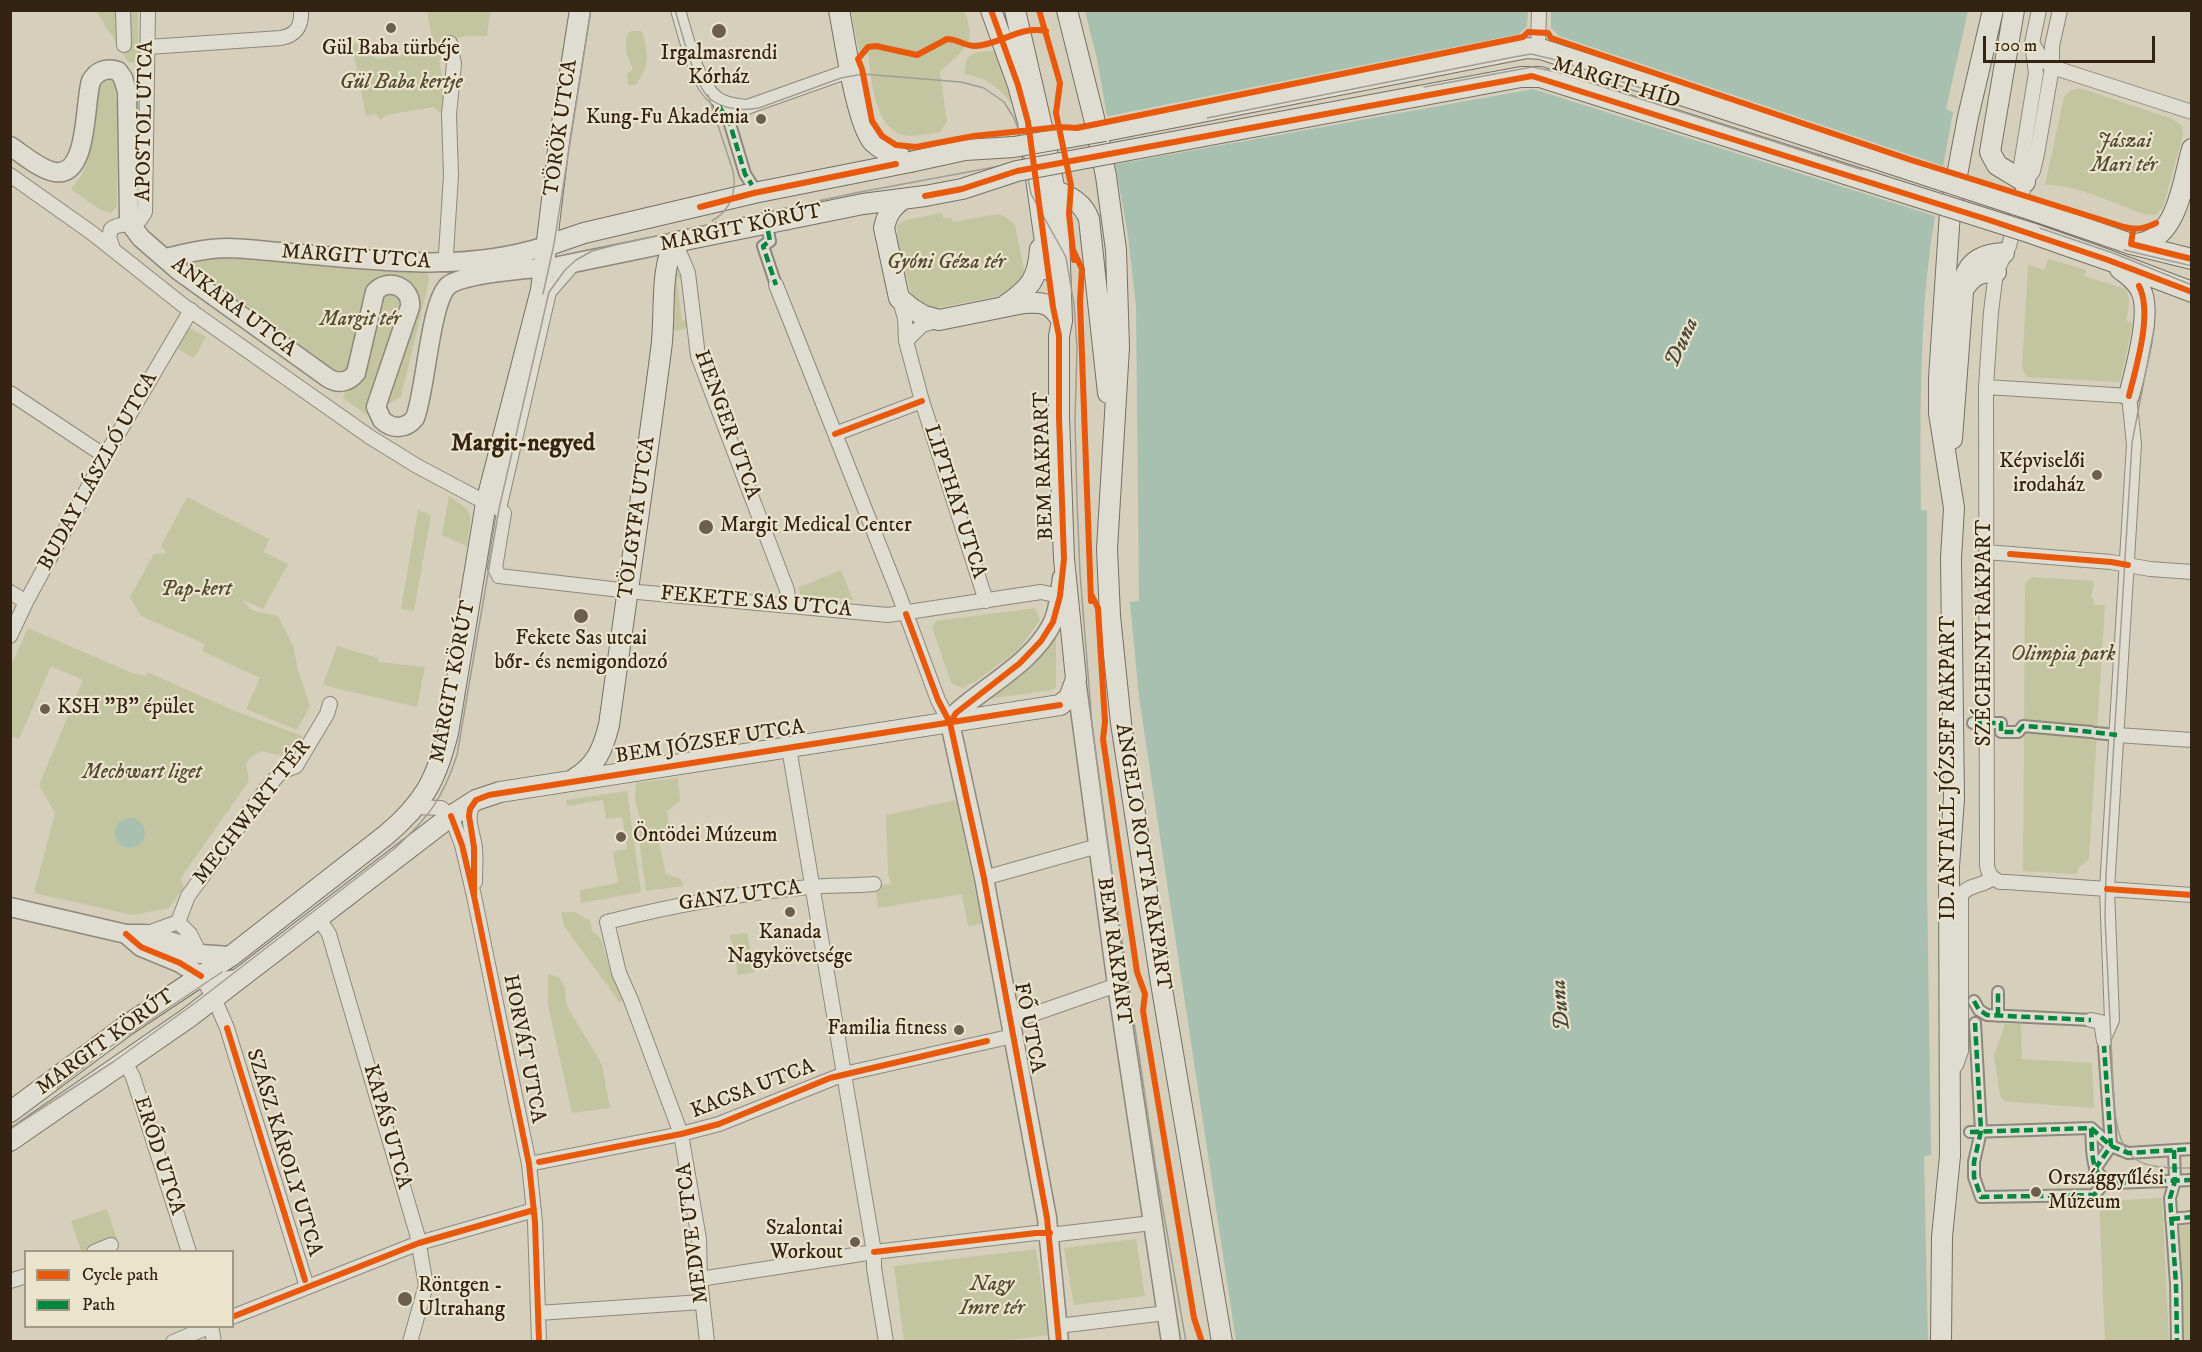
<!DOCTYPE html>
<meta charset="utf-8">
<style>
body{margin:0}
#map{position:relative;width:2202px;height:1352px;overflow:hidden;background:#d5cfbb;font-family:"IM FELL DW Pica",serif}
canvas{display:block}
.frame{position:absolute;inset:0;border:12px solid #342313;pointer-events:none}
.legend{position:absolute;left:24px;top:1250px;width:210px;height:78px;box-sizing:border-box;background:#ebe4cc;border:2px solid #a29782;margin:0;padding:8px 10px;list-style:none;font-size:18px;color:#342313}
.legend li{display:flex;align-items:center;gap:12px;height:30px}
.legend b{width:30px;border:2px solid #a29782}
.scale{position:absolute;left:1983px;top:36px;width:172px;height:27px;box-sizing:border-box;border:3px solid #342313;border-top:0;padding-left:8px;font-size:18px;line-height:21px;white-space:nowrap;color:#342313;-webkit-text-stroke:4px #ebe4cc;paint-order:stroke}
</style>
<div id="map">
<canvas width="2202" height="1352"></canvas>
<div class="frame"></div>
<ul class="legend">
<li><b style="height:8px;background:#e8590c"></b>Cycle path</li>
<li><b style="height:8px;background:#00873e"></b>Path</li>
</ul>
<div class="scale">100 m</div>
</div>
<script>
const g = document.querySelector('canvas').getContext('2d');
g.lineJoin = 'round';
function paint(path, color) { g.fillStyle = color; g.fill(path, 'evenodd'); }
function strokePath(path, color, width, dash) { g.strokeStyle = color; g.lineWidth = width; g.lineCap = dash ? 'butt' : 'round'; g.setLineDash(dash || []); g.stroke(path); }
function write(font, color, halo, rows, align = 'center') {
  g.font = font + ' "IM FELL DW Pica",serif'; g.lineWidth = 4.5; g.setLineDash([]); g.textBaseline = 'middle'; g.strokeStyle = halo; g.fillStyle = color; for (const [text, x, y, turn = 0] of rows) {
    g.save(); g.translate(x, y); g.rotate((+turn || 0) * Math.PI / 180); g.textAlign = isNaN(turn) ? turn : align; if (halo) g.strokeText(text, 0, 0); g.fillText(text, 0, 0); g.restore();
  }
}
paint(new Path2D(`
 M96,11H138V61L129,63Z
 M427,11H490L487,36H467L433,44Z
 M851,11H964C979,45 962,50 940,72L947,122L940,132C931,133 920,136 911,136C874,135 872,81 868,55L859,50Z
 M630,31H642C648,56 651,63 636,85H628L627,74L633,69C627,57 622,43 630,31Z
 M358,43L367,54L379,59L436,49L440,52L441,58L439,61L449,111L440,112L433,107L387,115L380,120L376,114L366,116L352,44Z
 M996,50L1012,93L1016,111C1004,91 989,78 965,74C964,48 977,54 996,50Z
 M105,80H112L114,83L117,107V207L110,213L99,209L71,189L82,174L85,167L98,82Z
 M2080,88L2173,119L2182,126L2183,135L2163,207L2155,215L2144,214C2118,205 2071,183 2045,185L2064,97L2071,90Z
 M942,213L943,218H952L953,222L998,214L1004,216L1015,225L1026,280L1014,293L936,308L928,306L918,301L911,293L898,242L897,225L906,220Z
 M221,254L428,270L429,281L401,397L367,415L343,398L346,390L340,373L330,372L321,360L197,269L192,263L207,256Z
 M2048,259L2086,270L2084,276L2126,289C2131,300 2129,309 2126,321L2133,323L2120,382L2027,377L2022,368L2028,265L2045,270Z
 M677,273L683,275L677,279L682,321L688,318L689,327L677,331L672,329L673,274Z
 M188,327L206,337L194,358L176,348Z
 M449,496C477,514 471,515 467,546L442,535Z
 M187,497L269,539L264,552L288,564L263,609L243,600L251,610L278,616L293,645L298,671L310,706L297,730L246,709L260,678L202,651L205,644L141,616L130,597L154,554L167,553L161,546Z
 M418,510L431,515L414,611L401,609Z
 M841,570L853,600L801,595L798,588Z
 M2032,577L2094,581L2091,598L2094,599V605H2105L2089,859L2078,868L2077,874L2023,871L2025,583Z
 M1035,608L1040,620L1018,650L976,681L962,688L951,683L932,627L936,621Z
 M28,628L132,673L146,676L147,672L235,711L303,736L287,757L261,751L251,757L246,764L249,781L182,876L181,879L184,887L169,908L133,915L34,893L55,813L39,785L83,680L51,666L19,739L11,736V666Z
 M1051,634L1056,639V687L1052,690L982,700Z
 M337,646L378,658V662L425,667L417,707L323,685Z
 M678,778L680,801L667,811L670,836L659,842L666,874L681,879L683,886L646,891L637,825L640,818L635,800L636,783Z
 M627,791L641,892L581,903L580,890L618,883L613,852L627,849L622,817L606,819L603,800L567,806L566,800Z
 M956,800L982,924L968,926L962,894L878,908L876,886L891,884L888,873L886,815Z
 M561,912H575L590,921L592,931L601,939L610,970L623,1000L620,1003L564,926Z
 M747,933L755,972L738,975L733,943L731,942L730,935Z
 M548,974L559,977L565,988L566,1004L602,1065L610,1108L572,1113L548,1005Z
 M2005,1024H2021L2022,1059L2092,1063L2094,1108L2011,1102L2005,1101L2000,1096L1994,1056Z
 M2162,1198L2169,1341H2105L2099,1201Z
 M107,1209L117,1239L81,1251L71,1221Z
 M2191,1225V1341H2184L2179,1226Z
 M1136,1239L1145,1296L1074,1305L1064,1248Z
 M1036,1249L1048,1335L995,1342L904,1341L894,1266Z`), '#c3c5a0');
paint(new Path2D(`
 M1523,10L1535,17L1545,10L1968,11L1946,109L1953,112C1941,178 1928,245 1924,313C1920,378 1920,444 1921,510L1927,511V884L1931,1155L1924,1156L1928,1341H1236L1139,697L1130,602L1139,601L1136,306L1128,236L1097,59L1085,11Z
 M115 833a15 15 0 1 1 30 0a15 15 0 1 1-30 0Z`), '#a8c0b0');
paint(new Path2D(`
 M1540,10L1551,11V28L1559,36L1946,167L1938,217L1533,89L1112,165L1104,117L1519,34L1527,26L1528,11L1535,14Z`), '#d5cfbb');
const pedestrian = new Path2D(`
 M719,106L730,124L745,174L752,185
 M768,231L770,241L763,246L776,285
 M1973,723H2001V732H2018L2023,726L2091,732
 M2096,733L2117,735
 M1974,1001L1979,1010L1987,1015L2091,1020
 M1998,1016V992
 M1975,1023L1981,1131L1974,1162V1177L1981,1197L2094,1195L2106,1181
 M2091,1128L2111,1146L2128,1153L2192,1149
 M1970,1132L2091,1128C2093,1150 2088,1177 2114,1183L2192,1180
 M2174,1150L2175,1181L2170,1198L2176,1284L2177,1342
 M2095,1169L2111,1146L2104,1046
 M2171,1219L2192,1217`);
const minor = new Path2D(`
 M123,10L124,45
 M678,10C686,36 695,81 716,98C724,105 737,106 747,107L840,74L852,72
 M2032,43L2040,56L2052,67L2192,112
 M148,47L281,38C296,35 302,27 301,10
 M1538,48L1539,10
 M10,175L92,233L184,306L370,437L417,466L492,506
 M2025,182L2021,165L2036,73L2032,43L2039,10
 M675,242L688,273L698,356L787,590L789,606
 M113,249L109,237L111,229C127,218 133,235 145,212L148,10
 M575,262L549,292L499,509L504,513L495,568L499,576L638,592L888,615L1041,592L1060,596L1064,602
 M447,264L446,254L451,175L449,114L454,64L450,43
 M776,285L899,595L938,700L950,723
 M899,298L905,318L906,341L922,401L986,601
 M906,341L922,325L939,320
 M1986,387L2129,396L2134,444L2107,889L2112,1020L2104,1038
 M10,393L105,456
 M835,434L922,401
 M1986,552L2111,562L2150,569L2192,572
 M10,592L26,602
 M10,636L26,602L105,456L191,310
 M2117,735L2192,740
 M789,748L874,1252V1268L886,1342
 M475,801C464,817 473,831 475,848C476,859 475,871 475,882
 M416,807L441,808L451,816L462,845L474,896L529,1164L535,1222L539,1342
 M984,878L1098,846
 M1993,878L1989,873L1987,866L1986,387L1991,312L1996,272L2009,246L2025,182L2033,171L2037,154L2052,67V46L2060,10
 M1993,878L2000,882H2007L2192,895
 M318,917L329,934L417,1234L426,1285L410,1342
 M178,922L188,896L267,788L281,772L296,766L327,714L330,704
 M145,934L178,922L190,934L200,954
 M201,976L214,998L227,1028L307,1287
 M1009,1013L1025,1017L1117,985
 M2091,1020L2101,1022L2104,1041
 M125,1062L133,1077L189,1252
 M1951,1071L1956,1065L1961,1051V895C1969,884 1981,887 1993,878
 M529,1164L681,1134L719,1124L844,1074L1013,1036
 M94,1252L111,1245
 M700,1279L874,1252L1036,1233L1058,1234L1152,1223
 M10,1281L26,1276
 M538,1313L702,1302
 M232,1317L419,1243L534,1210
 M211,1326L214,1342
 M1058,1326L1166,1313
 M173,1342L211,1326
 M707,1342L700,1279L699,1239L681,1134L631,1000L619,973L607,922C674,905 741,893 809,887C830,885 852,886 874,884`);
const tertiary = new Path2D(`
 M10,146C23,154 40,170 55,172C89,177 84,103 91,81C97,71 106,67 118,71L123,78L127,92L129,217L132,226L141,238L179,271L328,378C338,384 348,383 356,373L375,292C388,277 412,287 410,307L376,407L382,420C393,430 406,429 415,418C426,390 430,300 449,285C464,274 529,268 549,268L675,242
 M166,258C186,253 207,248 229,248C253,249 278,252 302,254C384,261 465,272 546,246
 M1076,679L1117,985L1171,1342
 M10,907L126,934H145L179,944L200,954L231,956
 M126,934L141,947L180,963L201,976L223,981L238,979
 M1059,1342L1047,1218L984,878L950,723L956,713C988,684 1032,663 1052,624C1059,610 1060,592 1062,578`);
const secondary = new Path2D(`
 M839,10C845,40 856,122 873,142C883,152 898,156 910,162
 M991,10L1018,85L1028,122L1049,270
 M1067,10L1094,118L1106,176L1116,250L1119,347L1107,549L1110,616L1121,723L1161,983L1222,1342
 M2014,10L1990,152L1997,165L2025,182
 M1419,96L1521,77H1540L1864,180
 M1105,131L1527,48L1541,49L1660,88
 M1046,186C1065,196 1081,198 1089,219L1108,393
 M903,199C892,207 887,214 884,228L899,298L911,308L924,316L939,320L1024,303C1045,302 1051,303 1062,321
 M2038,212L2131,244L2192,259
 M2031,233L2108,260L2192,292
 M2134,244C2178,242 2182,183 2192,149
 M546,246L584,233L754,193L910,162
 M2120,269C2128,275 2138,282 2142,293C2151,316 2135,371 2129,396
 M1965,287C1974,274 1981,272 1996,272
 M1006,305C1030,288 1038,279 1040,249
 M1952,439L1964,279C1970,259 1985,254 2004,253
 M574,779C596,766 603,749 609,725C626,600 645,475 661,350C666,318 659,270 675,242L863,204L925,196
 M10,1112L127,1025L231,956L386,835C424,803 436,780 448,733L486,503L541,290L559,142L580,10
 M10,1141L188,1018L451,816L476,800L500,792L1060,705L1069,698L1076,679L1064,559L1059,417V336L1062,321L1058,207L1042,127L1015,10
 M1941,1342L1942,1237L1950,1156L1949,866L1954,799L1951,558L1954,508L1939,413V378L1950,212L1968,117L1993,10`);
strokePath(pedestrian, '#8e887b', 14);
strokePath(minor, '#8e887b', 16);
strokePath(tertiary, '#8e887b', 21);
strokePath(secondary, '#767065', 22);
strokePath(pedestrian, '#dfdcd2', 10);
strokePath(minor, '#dfdcd2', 14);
strokePath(tertiary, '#dfdcd2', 18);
strokePath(secondary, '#dfdcd2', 20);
strokePath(new Path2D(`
 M675,10C682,32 694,84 709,98C723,110 743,111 759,108L841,78L863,74L961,82L984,88L1004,102L1014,118L1019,131L1031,194L1066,257L1074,304L1077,347L1075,421L1077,501L1080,573L1092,724L1107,840L1156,1169L1186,1342
 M708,95L733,171C737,191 731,210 712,221
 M1207,118L1514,57L1531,54L1556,60L1811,144
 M2124,250L2192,266
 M543,294L554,244L591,10
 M2154,329L2132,443L2106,874L2105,918L2114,1104C2120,1163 2137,1169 2192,1168
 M57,1088L110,1047L222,972
 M10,1129L113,1062L195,1003L394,849C428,818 443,799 457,755L499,509L549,292L565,270L576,260L592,251L615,245L855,193L1532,67L1557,72L1972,205L2113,253L2192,285`), '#a19d93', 1.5);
const secondaryBridge = new Path2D(`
 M1660,88L2038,212
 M910,162L965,150L1014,147L1105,131
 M1864,180L2031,233
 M925,196L962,189L1017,171L1419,96`);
strokePath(secondaryBridge, '#767065', 22, []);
strokePath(secondaryBridge, '#dfdcd2', 20);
strokePath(new Path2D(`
 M719,106L730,124L745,174L752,185
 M768,231L770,241L763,246L776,285
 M1973,723H2001V732H2018L2023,726L2056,728L2117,735
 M1974,1001L1979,1010L1987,1015L2091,1020
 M1998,1016V992
 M1975,1023L1981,1131L1974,1162V1177L1981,1197L2094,1195L2106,1181
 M2091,1128L2111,1146L2128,1153L2192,1149
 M1970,1132L2091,1128C2093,1150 2088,1177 2114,1183L2192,1180
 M2174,1150L2175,1181L2170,1198L2176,1284L2177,1342
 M2095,1169L2111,1146L2104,1046
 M2171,1219L2192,1217`), '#00873e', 4.5, [9, 4.5]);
strokePath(new Path2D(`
 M1039,10L1060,83L1056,113L1071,185L1069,214L1074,260
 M1046,31C1020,25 1000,45 975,46C965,46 957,39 947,39L917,55L876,46L868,47L858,59L862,69L872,121L882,136L896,145L916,147L974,136L1060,127L1077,128L1523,37L1528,32L1548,33L1551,38L1911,160L2124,227C2136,230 2145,229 2156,223
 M925,196L962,189L1017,171L1532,76L1989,220L2108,260L2192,292
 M700,207L754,193L896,164
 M2133,230L2131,244L2192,259
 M1073,250L1082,269L1080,301L1091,601
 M2129,396C2136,367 2153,313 2139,286
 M835,434L922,401
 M2010,554L2111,562L2128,565
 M1091,594L1098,608L1105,722L1103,739L1137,972L1145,994L1143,1011L1194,1318L1202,1342
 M906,614L938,700L950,723L984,878L1047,1218L1059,1342
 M950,723L956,713L1020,663L1041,641L1053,622L1060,596L1064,559L1059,417V336L1053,307L1028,122L1018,85L991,10
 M451,816L462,845L474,896L529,1164L535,1222L539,1342
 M2107,889L2192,895
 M474,896V847L469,816L470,809L476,800L489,795L1060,705
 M126,934L141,947L180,963L201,976
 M227,1028L305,1280
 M539,1162L681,1134L719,1124L830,1078L987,1041
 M874,1252L1036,1233H1050
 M232,1317L419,1243L534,1210`), '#e8590c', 6);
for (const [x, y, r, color] of [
 [391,28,6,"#6c5f4e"],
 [719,31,8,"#6c5f4e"],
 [761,119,6,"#6c5f4e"],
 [2097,475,6,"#6c5f4e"],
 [706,527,8,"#6c5f4e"],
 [581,616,8,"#6c5f4e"],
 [45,709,6,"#6c5f4e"],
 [621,837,6,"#6c5f4e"],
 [790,912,6,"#6c5f4e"],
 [959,1030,6,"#6c5f4e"],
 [2036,1192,6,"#6c5f4e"],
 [855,1242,6,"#6c5f4e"],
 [405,1299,8,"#6c5f4e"]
]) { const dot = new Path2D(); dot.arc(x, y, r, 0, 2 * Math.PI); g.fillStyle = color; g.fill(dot); strokePath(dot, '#ebe4cc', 2); }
write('21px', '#342313', '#ebe4cc', [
 ["Gül Baba türbéje",391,50,"center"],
 ["Irgalmasrendi",719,55,"center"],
 ["Kórház",719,79,"center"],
 ["Kung-Fu Akadémia",749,119,"right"],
 ["Képviselői",2085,463,"right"],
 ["irodaház",2085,487,"right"],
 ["Margit Medical Center",720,527],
 ["Fekete Sas utcai",581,640,"center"],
 ["bőr- és nemigondozó",581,664,"center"],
 ["KSH \"B\" épület",57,709],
 ["Öntödei Múzeum",633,837],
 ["Kanada",790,934,"center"],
 ["Nagykövetsége",790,958,"center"],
 ["Familia fitness",947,1030,"right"],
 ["Országgyűlési",2048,1180],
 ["Múzeum",2048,1204],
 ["Szalontai",843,1230,"right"],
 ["Workout",843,1254,"right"],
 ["Röntgen -",418,1287],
 ["Ultrahang",418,1311]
], 'left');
write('italic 21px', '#544a31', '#ebe4cc', [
 ["Gül Baba kertje",401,84],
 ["Jászai",2124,143],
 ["Mari tér",2124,167],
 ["Gyóni Géza tér",946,264],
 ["Margit tér",360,321],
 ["Pap-kert",196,591],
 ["Olimpia park",2063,656],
 ["Mechwart liget",142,774],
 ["Nagy",992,1286],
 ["Imre tér",992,1310]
]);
write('21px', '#342313', '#ebe4cc', [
 ["MARGIT HÍD",1616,84,17],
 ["APOSTOL UTCA",146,121,-89],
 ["TÖRÖK UTCA",562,128,-82],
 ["MARGIT KÖRÚT",741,229,-12],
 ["MARGIT UTCA",356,258,4],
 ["ANKARA UTCA",233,308,37],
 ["HENGER UTCA",726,425,70],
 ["BEM RAKPART",1045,466,-92],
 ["BUDAY LÁSZLÓ UTCA",99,472,-61],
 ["LIPTHAY UTCA",954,502,72],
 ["TÖLGYFA UTCA",638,518,-82],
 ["FEKETE SAS UTCA",756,603,5],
 ["SZÉCHENYI RAKPART",1986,633,-90],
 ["MARGIT KÖRÚT",454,682,-79],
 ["BEM JÓZSEF UTCA",710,743,-9],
 ["ID. ANTALL JÓZSEF RAKPART",1950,768,-90],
 ["MECHWART TÉR",253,813,-52],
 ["ANGELO ROTTA RAKPART",1142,857,81],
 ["GANZ UTCA",740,897,-8],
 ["BEM RAKPART",1113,951,82],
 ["FŐ UTCA",1028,1028,79],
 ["MARGIT KÖRÚT",106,1043,-36],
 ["HORVÁT UTCA",523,1049,79],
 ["KACSA UTCA",753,1090,-21],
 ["KAPÁS UTCA",386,1127,74],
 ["SZÁSZ KÁROLY UTCA",283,1153,73],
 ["ERŐD UTCA",158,1156,72],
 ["MEDVE UTCA",694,1233,-97]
]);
write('italic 22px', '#4c4839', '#ebe4cc', [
 ["Duna",1683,343,-65],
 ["Duna",1562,1005,-95]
]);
write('bold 24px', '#342313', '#ebe4cc', [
 ["Margit-negyed",523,445]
]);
</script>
